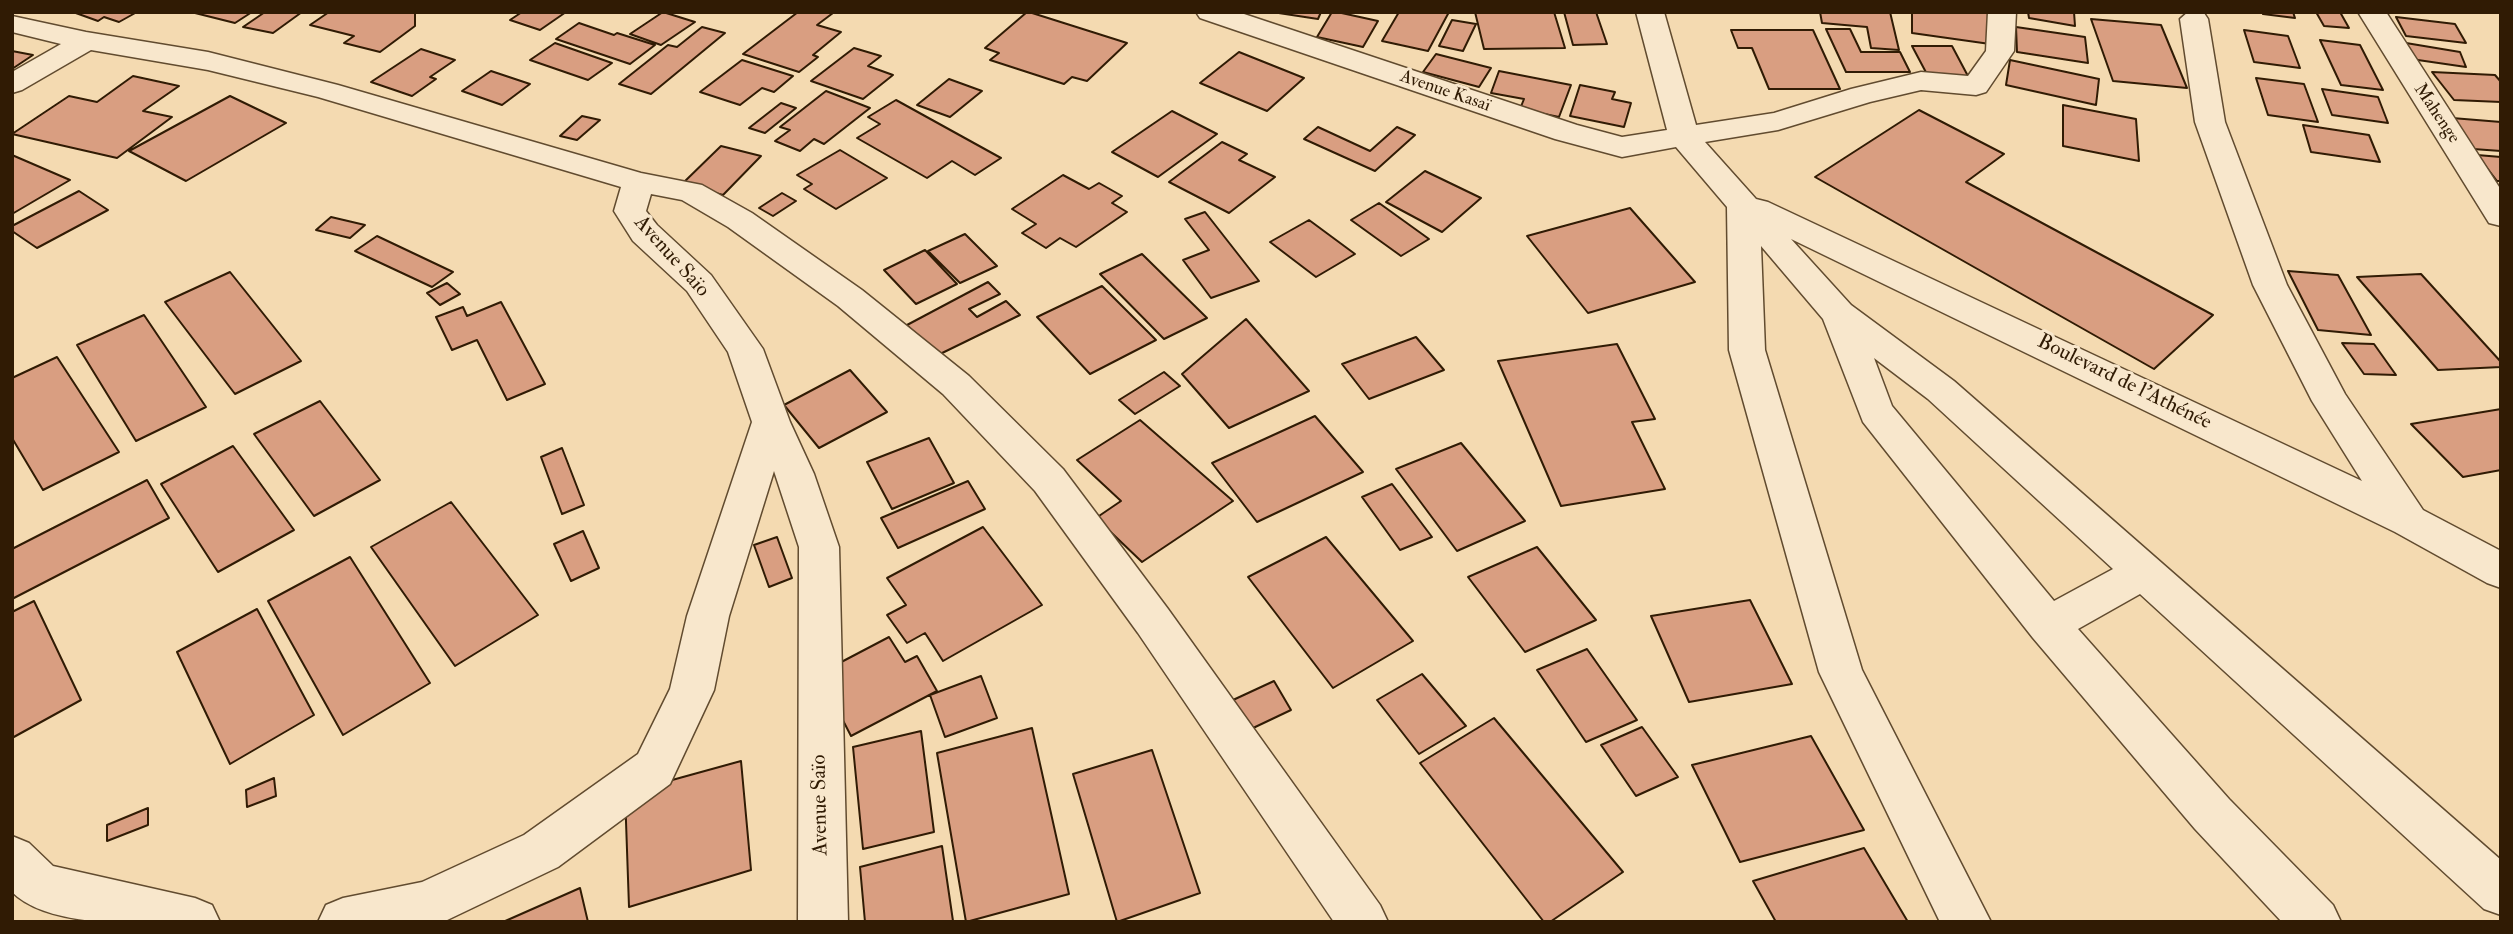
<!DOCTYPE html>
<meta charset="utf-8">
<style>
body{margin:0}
#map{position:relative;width:2513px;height:934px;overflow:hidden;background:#f4dab1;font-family:"IM FELL Double Pica",serif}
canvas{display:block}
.frame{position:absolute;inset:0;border:14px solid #301b04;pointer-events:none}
</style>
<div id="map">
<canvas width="2513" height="934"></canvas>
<div class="frame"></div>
</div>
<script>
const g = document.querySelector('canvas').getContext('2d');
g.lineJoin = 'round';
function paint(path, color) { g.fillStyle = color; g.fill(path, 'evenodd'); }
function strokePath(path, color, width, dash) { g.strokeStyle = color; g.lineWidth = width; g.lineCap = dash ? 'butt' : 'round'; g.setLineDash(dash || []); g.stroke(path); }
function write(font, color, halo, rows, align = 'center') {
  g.font = font + ' "IM FELL Double Pica",serif'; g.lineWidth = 6; g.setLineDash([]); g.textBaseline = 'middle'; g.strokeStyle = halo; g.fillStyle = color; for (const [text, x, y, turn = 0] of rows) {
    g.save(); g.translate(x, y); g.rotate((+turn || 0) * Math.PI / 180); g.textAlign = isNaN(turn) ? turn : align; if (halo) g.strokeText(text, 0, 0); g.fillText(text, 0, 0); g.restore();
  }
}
const building = new Path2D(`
 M73,12H137L119,22L104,17L98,21Z
 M191,12H252L235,23Z
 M265,12H302L273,33L243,27Z
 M329,12H415V26L380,52L344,43L354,36L310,25Z
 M522,12H566L540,30L510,20Z
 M663,12L695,22L661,45L630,34Z
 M798,12L833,13L817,25L841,32L813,55L818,57L799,72L743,54Z
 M1027,12H1029L1127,43L1087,81L1072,77L1064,84L990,60L999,53L985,48Z
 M1272,12H1321L1318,19Z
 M1332,12H1337L1378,21L1363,47L1317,37Z
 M1399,12H1449L1428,51L1382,41Z
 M1475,12H1554L1565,48L1484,49Z
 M1564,12H1596L1607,44L1573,45Z
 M1820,12H1890L1899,50L1871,48L1867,27L1822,23Z
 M1912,12H1988L1990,44L1912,33Z
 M2028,12H2074L2075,26L2029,18Z
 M2262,12H2293L2295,18L2263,14Z
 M2316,12H2340L2349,28L2324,26Z
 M2396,17L2455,24L2466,43L2406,36Z
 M2091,19L2161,25L2187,88L2113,81Z
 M1452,20L1476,24L1463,51L1439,46Z
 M579,23L614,35L617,33L655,45L630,64L556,39Z
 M702,27L725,33L651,94L619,84L668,45L677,47Z
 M2016,27L2085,37L2088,63L2017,52Z
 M1826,29H1850L1861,52H1900L1910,72H1846Z
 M1731,30H1813L1840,89H1769L1752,48H1738Z
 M2244,30L2288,36L2300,68L2254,62Z
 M2320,40L2360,45L2383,90L2341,85Z
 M555,43L612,63L588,80L530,60Z
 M2406,43L2460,52L2466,67L2411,59Z
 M1912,46H1952L1969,78H1929Z
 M854,48L881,56L868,66L893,75L863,99L811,81Z
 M421,49L455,60L430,77L436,79L412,96L371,82Z
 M12,51L33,55L12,69Z
 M1239,52L1304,78L1267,111L1200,83Z
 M1436,54L1491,68L1479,87L1423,72Z
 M742,60L793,76L774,92L762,88L740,105L700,92Z
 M2010,60L2099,79L2096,105L2006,85Z
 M491,71L530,84L502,105L462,91Z
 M1499,71L1571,85L1559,117L1520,109L1524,99L1491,93Z
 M2432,72L2495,75L2501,82V102L2454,100Z
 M133,76L179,86L143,111L172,117L117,158L12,134L69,96L97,102Z
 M2256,78L2304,84L2318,122L2268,115Z
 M949,79L982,91L950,117L917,105Z
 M1580,85L1615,92L1612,99L1631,103L1624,127L1570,116Z
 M2322,89L2378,97L2388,123L2332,115Z
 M826,91L870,108L824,144L814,139L800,151L775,141L790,130L780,127Z
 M230,96L286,123L186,181L129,151Z
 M896,100L1001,158L975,175L952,161L927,178L857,138L880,124L868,117Z
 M781,103L796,108L765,133L749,128Z
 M2063,105L2136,119L2139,161L2063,146Z
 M1919,110L2004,154L1966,182L2213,315L2154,369L1815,177Z
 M1172,111L1217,134L1158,177L1112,152Z
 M582,116L600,120L577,140L560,136Z
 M2452,118L2501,122V151L2473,149Z
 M2303,125L2369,135L2380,162L2311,152Z
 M1318,127L1370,151L1397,127L1415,135L1375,171L1304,139Z
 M1222,142L1247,154L1239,160L1275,177L1229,213L1169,182Z
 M721,146L761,156L723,195L682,184Z
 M840,150L887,178L836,209L804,189L812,184L797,175Z
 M12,155L70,180L12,214Z
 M2477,155L2501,157V181H2497Z
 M1425,171L1481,198L1442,232L1386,202Z
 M1063,175L1089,189L1099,183L1122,196L1112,203L1127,212L1076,247L1060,238L1046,248L1022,233L1036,224L1012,209Z
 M79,191L108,210L37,248L12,231V226Z
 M782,193L796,201L773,216L759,208Z
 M1379,203L1429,239L1401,256L1351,220Z
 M1630,208L1695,282L1588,313L1527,236Z
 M1205,212L1259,281L1211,298L1183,260L1209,250L1185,219Z
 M331,217L365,225L350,238L316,230Z
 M1309,220L1355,254L1316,277L1270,242Z
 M965,234L997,266L960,283L928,251Z
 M377,236L453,272L432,287L355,251Z
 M925,250L957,284L916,304L884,270Z
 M1142,254L1207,318L1164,339L1100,274Z
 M2288,271L2338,275L2371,335L2318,330Z
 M230,272L301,361L235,394L165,302Z
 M2421,274L2501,362V367L2438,370L2357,277Z
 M988,282L1000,294L969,309L977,317L1006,301L1020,315L936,356L907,325Z
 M447,283L460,294L440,305L427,293Z
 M1102,286L1156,340L1090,374L1037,317Z
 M501,302L545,384L507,400L477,340L452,350L436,317L463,307L467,316Z
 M144,315L206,407L136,441L77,345Z
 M1246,319L1309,391L1229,428L1182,374Z
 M1416,337L1444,370L1369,399L1342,364Z
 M2342,343L2374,344L2396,375L2364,374Z
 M1617,344L1655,419L1632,422L1665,489L1561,506L1498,361Z
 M57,357L119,452L43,490L12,438V378Z
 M850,370L887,412L819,448L784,405Z
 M1164,372L1180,386L1135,414L1119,400Z
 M320,401L380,480L314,516L254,434Z
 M2501,409V470L2463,477L2411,424Z
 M1315,416L1363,472L1257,522L1212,463Z
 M1140,420L1233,501L1142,562L1096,518L1121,501L1077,460Z
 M929,438L954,483L892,509L867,462Z
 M1461,443L1525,521L1457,551L1396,469Z
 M233,446L294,530L218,572L161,484Z
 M562,448L584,505L562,514L541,457Z
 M147,480L169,518L12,599V549Z
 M968,481L985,509L898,548L881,518Z
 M1392,484L1432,537L1400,550L1362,497Z
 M451,502L538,615L455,666L371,547Z
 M983,527L1042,605L943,661L925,633L907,643L887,615L906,605L887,578Z
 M583,531L599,568L571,581L554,544Z
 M777,537L792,578L769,587L754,545Z
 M1326,537L1413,641L1333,688L1248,577Z
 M1537,547L1596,620L1525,652L1468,577Z
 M350,557L430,683L343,735L268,601Z
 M1750,600L1792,684L1689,702L1651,616Z
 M34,601L81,700L12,738V612Z
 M257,609L314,715L230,764L177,652Z
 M889,637L905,662L917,656L937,691L851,736L832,699L828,669Z
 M1587,649L1637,720L1586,742L1537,670Z
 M1422,674L1466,726L1419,754L1377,700Z
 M981,676L997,718L945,737L930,695Z
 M1274,681L1291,710L1251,729L1233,700Z
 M1494,718L1623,872L1550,922H1544L1420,763Z
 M1642,727L1678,777L1636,796L1601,745Z
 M1032,728L1069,894L966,922L937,753Z
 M921,731L934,832L863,849L853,747Z
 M1811,736L1864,830L1740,862L1692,765Z
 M1152,750L1200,893L1117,922L1073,774Z
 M741,761L751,870L629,907L625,793Z
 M274,778L276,796L247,807L246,790Z
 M148,808V825L107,841V825Z
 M942,846L953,921L865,922L860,867Z
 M1864,848L1908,922H1776L1753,881Z
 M580,888L588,922H503Z`);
paint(building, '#d99e81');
strokePath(building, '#301b04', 2);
const minor = new Path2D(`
 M1196,12H1238L1577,125L1622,137L1667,130L1636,12H1664L1696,125L1774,113L1851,89L1921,72L1968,76L1986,51L1988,12H2016L2014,51L1986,92L1976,95L1921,90L1870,102L1778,130L1705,142L1756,199L1768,202L2362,481L2312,401L2253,285L2195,122L2180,19L2188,12L2204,13L2208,19L2225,122L2287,285L2345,394L2423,510L2501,551V588L2487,583L2395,532L1791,239L1851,305L1954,381L2501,860V915L2484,909L2140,594L2078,629L2229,799L2333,905L2341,922H2282L2195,829L2033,638L1863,422L1823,319L1761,246L1765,350L1862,670L1991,922H1940L1819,672L1729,350L1727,207L1676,147L1622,157L1555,139L1200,18ZM1874,358L1928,399L2113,569L2054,601L1892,406Z
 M2358,12H2386L2501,190V226L2489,223Z
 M12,16L86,32L208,52L338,85L641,173L702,185L752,213L862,290L969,376L1063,469L1168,609L1380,905L1388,922H1334L1138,633L1035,491L943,394L838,306L728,227L682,200L651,194L646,211L657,225L711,275L763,349L790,422L814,474L839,547L848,922H798L799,547L774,471L729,616L714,690L670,784L558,867L443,922H318L326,905L343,898L422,882L524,835L638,754L670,689L687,616L752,422L728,352L687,291L633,241L614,211L621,187L318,97L208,70L91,50L22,90L12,93V72L61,44L12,32Z
 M12,836L29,843L53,866L195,898L212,905L220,922C164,922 53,933 12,892Z`);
strokePath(minor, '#614b2f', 3);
paint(minor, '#f8e7cc');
write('18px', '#301b04', '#f8e7cc', [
 ["Avenue Kasaï",1445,92,19],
 ["Mahenge",2436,114,56]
]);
write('21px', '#301b04', '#f8e7cc', [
 ["Avenue Saïo",671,257,48],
 ["Boulevard de l'Athénée",2124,383,26],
 ["Avenue Saïo",821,805,-91]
]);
</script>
